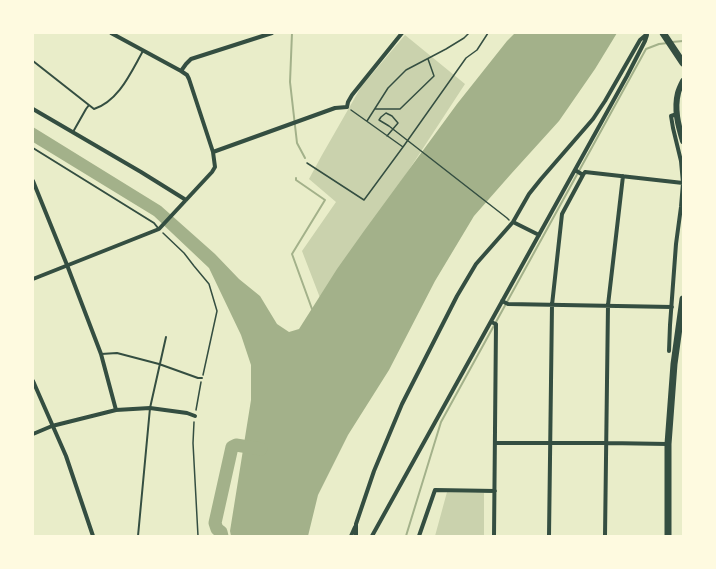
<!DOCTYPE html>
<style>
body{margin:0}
#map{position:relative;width:716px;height:569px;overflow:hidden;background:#e9edc9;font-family:Arial,sans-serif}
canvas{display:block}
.frame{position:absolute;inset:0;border:34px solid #fefae0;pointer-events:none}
</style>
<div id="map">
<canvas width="716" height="569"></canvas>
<div class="frame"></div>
</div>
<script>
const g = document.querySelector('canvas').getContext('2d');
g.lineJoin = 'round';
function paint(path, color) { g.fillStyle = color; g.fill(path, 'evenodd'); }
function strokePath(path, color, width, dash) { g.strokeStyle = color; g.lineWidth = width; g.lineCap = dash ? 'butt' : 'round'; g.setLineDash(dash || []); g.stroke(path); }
paint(new Path2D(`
 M405,35L465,84L322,303L302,251L336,202L309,179L322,155L361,87Z
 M447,492L484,493V536H435Z`), '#cad2ad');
paint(new Path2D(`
 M515,33H617L595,69L559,121L511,174L474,216L435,281L389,370L348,435L318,495L308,536H231L230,531L251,400V365L241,335L209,268L154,216L33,142V127L161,206L215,254L239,279L260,296L277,324L289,332L299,329L337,269L364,231L457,104L507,41Z`), '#a3b18a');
strokePath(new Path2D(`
 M292,33L290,82L297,143L305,158
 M672,42L683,41
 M296,178V180L325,200L292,254L312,309
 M406,536L441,422L646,49L659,44L668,43`), '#a3b18a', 2);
strokePath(new Path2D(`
 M222,536L221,532L217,529L215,523L232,447L236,445L261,449`), '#a3b18a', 13);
strokePath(new Path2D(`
 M375,109H400L434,76L428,59
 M351,110L403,147L466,58L477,50L488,33
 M367,121L388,88L406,70L446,49L464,38L469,33
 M387,136L398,123L392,116L386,113L381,117L379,120L389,126L507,218L509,220
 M307,163L364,200L403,147
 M163,233L184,253L194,266L209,284L217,311L203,375
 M196,410L201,382
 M194,422L193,443L198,536`), '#344e41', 1.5);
strokePath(new Path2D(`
 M33,61L94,109C119,101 131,72 143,51
 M73,132L86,109L89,105
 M33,148L154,223L158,228
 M101,354L117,353L159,364L198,378H202
 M138,536L150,408L166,337`), '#344e41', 2);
strokePath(new Path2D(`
 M111,33L181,71L187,75L189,79L213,152
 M181,71L186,64L191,59L272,33
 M33,109L141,172L186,200
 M575,170L583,175L585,172L683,183
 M33,181L67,265L101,354L116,410
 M513,222L539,235
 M33,279L159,229L212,172L215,167L213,152L335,108L347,107L348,102L352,95L402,33
 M502,301L508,304L672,307
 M491,322L496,324L494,536
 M669,351L670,325L676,244L681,207L683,183L681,161L673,128L671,116L677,114
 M33,381L66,456L93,536
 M33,434L52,426L116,410L150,408L187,413L195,416
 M495,443H607L668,444
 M351,536L355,527
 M356,536V524L374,471L402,404L457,296L476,264L513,222L529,194L541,179L593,119L605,101L640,40L647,34
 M372,536L627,76L645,41L647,35
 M419,536L435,490L495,491
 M549,536L552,305L562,214L583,175
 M605,536L608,305L623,176`), '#344e41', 4);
strokePath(new Path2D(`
 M683,81C681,85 679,89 678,93C674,109 678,125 683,141`), '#344e41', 6);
strokePath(new Path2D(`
 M663,33L683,63
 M668,536V444L674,364L683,299`), '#344e41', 7);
</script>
